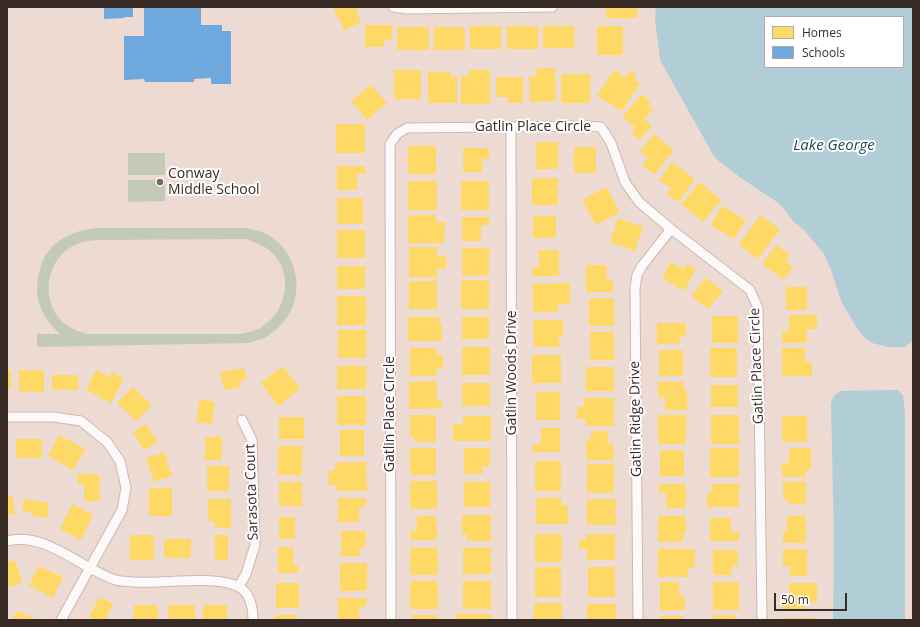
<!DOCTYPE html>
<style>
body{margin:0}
#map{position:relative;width:920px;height:627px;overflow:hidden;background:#eddad2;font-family:"Open Sans",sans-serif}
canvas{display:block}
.frame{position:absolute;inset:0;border:8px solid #382a24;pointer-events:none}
.legend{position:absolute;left:764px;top:16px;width:140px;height:52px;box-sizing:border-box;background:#fff;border:1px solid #afaaa7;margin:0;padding:5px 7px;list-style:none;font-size:12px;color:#382a24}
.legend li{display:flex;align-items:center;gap:8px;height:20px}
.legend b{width:20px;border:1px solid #afaaa7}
.scale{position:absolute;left:774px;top:593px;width:73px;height:18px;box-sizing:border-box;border:2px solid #382a24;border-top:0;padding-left:5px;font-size:12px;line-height:14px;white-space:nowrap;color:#382a24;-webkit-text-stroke:3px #fff;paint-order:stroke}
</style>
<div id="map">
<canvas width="920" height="627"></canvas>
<div class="frame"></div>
<ul class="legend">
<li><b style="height:11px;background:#ffd966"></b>Homes</li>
<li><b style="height:11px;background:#6fa8dc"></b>Schools</li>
</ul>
<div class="scale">50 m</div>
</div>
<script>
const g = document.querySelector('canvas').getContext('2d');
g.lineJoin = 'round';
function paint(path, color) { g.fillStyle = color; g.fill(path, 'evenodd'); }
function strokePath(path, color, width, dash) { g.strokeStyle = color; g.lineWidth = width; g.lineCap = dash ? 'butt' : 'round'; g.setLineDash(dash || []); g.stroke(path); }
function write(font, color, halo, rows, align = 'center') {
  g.font = font + ' "Open Sans",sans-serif'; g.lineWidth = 4; g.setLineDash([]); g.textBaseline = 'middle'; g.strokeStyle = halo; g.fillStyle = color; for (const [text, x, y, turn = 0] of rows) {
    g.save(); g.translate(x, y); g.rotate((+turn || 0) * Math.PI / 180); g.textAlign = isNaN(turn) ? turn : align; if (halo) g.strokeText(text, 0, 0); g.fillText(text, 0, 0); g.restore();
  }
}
paint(new Path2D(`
 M128,153H165V175H128Z
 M128,180H165V201L128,202Z
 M95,228H244C250,229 257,230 262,232C299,248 308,297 281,325C276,330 270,335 264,338C259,340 254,341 249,343L37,347V334H60C54,328 47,321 43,313C37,302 36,291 38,279C42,247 64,232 95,228ZM246,239C257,243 267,246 275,256C293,277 286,311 263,326C257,331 248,332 240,334H87C80,332 72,329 65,324C41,305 44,263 71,247C79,242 88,241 97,240Z`), '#c3cbb8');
paint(new Path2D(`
 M656,7H913V341L904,347H888L872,343L863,336L855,325L841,301L831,270L824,254L804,230L793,221L780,204L741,178L715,158L660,60L655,19ZM765,17H903V67H765Z
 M888,390H898L903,395L905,414V620H833L834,542L831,403L834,396L840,391Z`), '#b1ced6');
paint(new Path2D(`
 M333,7H355L361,23L344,30Z
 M606,7H637V18H606Z
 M365,25H392V40H384V47H365Z
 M470,26H501V49H470Z
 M507,26H538V49H507Z
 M543,26H574V48H543Z
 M597,26H623V55H597Z
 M397,27H429V50H397Z
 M434,27H465V50H434Z
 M537,68H555L556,101L530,102L529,76H537Z
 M394,70H421V99H394Z
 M469,70H490V104H461V76H469Z
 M614,70L626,78L630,70L637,75L634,80L640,84L622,111L597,96Z
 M428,72H450V76H457V103H428Z
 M561,74H590V103H561Z
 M496,77H523V103H508V97H496Z
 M371,85L387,103L367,120L351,101Z
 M642,94L651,102L648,105L653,109L644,119L652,125L640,140L631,133L636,128L622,117Z
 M336,124H365V153H336Z
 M654,134L674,150L654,175L642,165L648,158L640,151Z
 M536,142H558V169H536Z
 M408,146H436V174H408Z
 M574,147H596V173H574Z
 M463,148H489V159H482V172H463Z
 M672,162L695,179L678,202L667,194L671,188L659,180Z
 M337,166H365V174H357V190H337Z
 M532,178H558V205H532Z
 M408,181H437V210H408Z
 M461,181H489V210H461Z
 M700,182L721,200L703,222L681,204Z
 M606,187L620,212L596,225L582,200Z
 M337,198H363V224H337Z
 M722,206L746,220L734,239L711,225Z
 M408,215H436V222H445L444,243H408Z
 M760,215L780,229L758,259L739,245Z
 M533,216H556V238H533Z
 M462,217H489V225H481V241H462Z
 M618,218L643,227L635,251L610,242Z
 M337,230H365V258H337Z
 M776,245L790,255L786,262L793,267L784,280L762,264Z
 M409,247H437V256H446V269H437V277H409Z
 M462,248H489V275L462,276Z
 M539,250H559V276H532V267H539Z
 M671,262L684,269L687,264L696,269L684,291L662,278Z
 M586,265H607L606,279H613V292H586Z
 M337,266H365V289H337Z
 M706,278L723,291L708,309L691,296Z
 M461,280H489V309H461Z
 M409,281H437V309H409Z
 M570,283V304H558V312H533V284Z
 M786,287H807V310H786Z
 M337,296H366V325H337Z
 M589,298H614V326H589Z
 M789,315H817V329H807V343H782V331H789Z
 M712,316H738V343H712Z
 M408,317H439V324H442V341H408Z
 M462,317H489V339H462Z
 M533,320H563V336H559V347H534Z
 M657,323H686V336H680V344H657Z
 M338,330H366V358H338Z
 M590,332H614V360H590Z
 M462,347H490V375H462Z
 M410,348H436V355H443V369H436V376H410Z
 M710,348H737V377H710Z
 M782,348H805V362H812V376H782Z
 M659,350H683V376H659Z
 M532,355H561V383H532Z
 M283,366L300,389L278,406L261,383Z
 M337,366H366V389H337Z
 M586,367H614V391H586Z
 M244,368L247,380L239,381L240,387L224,390L220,372Z
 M7,370H11V389H7Z
 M19,370H44V392H19Z
 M96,370L109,377L112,372L124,379L111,403L86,390Z
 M52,375H78V390H52Z
 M437,381V401H442V408L409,409V382Z
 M658,382H684V390H687V410H665V397H658Z
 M462,383H490V406H462Z
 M711,385H738V407H711Z
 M133,387L152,405L136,421L117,403Z
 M536,392H560V420H536Z
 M337,396H366V425H337Z
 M584,398H614V426H586V419H577V407H584Z
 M200,399L215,402L212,424L196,422Z
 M410,415H436V442H414V436H410Z
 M658,415H686V444H658Z
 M711,415H739V444H711Z
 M463,416H491V441H453V424H463Z
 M782,416H807V442H782Z
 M279,417H304V439H279Z
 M146,424L158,442L144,450L133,432Z
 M541,428H560V452H533V444H541Z
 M340,430H364V456H340Z
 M591,431H608V444H614V460H586V439H591Z
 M59,435L85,449L73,470L48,456Z
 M205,437H222V460H205Z
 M16,439H42V458H16Z
 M278,446H302V475H278Z
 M410,448H436V475H410Z
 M464,448H490V466H483V474H464Z
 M710,448H739V477H710Z
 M789,448H811V470H806V477H782V463H789Z
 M660,450H684V476H660Z
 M164,452L172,476L154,482L146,458Z
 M535,461H561V491H535Z
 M366,462L367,491H337V485H329L328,471H335V463Z
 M587,464H614V493H587Z
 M207,466H229V491H207Z
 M77,474H99L100,501H84V484H78Z
 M410,481H437V509H410Z
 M279,482H302V506H279Z
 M464,482H490V507H464Z
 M783,482H806V504H789V500H783Z
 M659,484H686V508H666V493H659Z
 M712,484H739V507H707V493H712Z
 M149,488H172V516H149Z
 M7,496H12L15,514L7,515Z
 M338,498H366V507H359V522H338Z
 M536,498H561V505H568V524H536Z
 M24,499L49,503L47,518L31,515V512L22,511Z
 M208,499H231V528H215V521H208Z
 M587,499H616V525H587Z
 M72,504L93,515L81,540L60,529Z
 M462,515H491V541H467V534H462Z
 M417,516H436L437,540H410V531H417Z
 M658,516H686V534H683V542H658Z
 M787,516H806V543H783V532H787Z
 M279,517H295V539H279Z
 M710,518H731V532H739V541H710Z
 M341,531H366V547H360V556H341Z
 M535,534H562V562H535Z
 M586,534H615V560H587V549H579V540H586Z
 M130,535H154V560H130Z
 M215,535H228V560H215Z
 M164,539H191V558H164Z
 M278,547H293V565H298V573H278Z
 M410,548H438V575H410Z
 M463,548H491V574H463Z
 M658,549H695V568H688V577H658Z
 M783,549H807V576H790V566H783Z
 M713,550H738V566H732V575H713Z
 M15,560L22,583L7,587V563Z
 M340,563H367V591H340Z
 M38,566L63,577L53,598L29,586Z
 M535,567H561V597H535Z
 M588,567H615V597H588Z
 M410,581H438V609H410Z
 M463,581H491V609H463Z
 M660,582H679V596H685V610H660Z
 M713,582H739V610H713Z
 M276,583H299V608H276Z
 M789,583H817V603L805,602V610H782V595H789Z
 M100,597L113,604L105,620H96L89,616Z
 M338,598H366V607H359V620H338Z
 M534,603H562V620H534Z
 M587,604H616V620H587Z
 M134,605H158V620H134Z
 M168,605H195V620H169Z
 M203,605H227V620H203Z
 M16,611L33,617L32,620H13Z
 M456,614H491V620H456Z
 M275,615H297V620H275Z
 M412,615H437V620H412Z
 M712,615H735V620H712Z
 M660,616H682V620H660Z
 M783,618H816V620H783Z`), '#ffd966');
paint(new Path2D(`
 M104,7H133V17H124L125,18L104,19Z
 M144,7H201V25H222V31H231V84H211V78L194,79V82H145L144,79L124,80V36H144Z`), '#6fa8dc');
const minor = new Path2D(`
 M393,7L407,9L552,7
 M511,127L512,620
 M7,417H54L81,421L107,442L120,461L126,488L122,510L61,620
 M7,541C46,531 81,569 116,580C122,582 129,581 134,582C164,584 211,575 237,586C250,591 253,608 253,620
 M239,586L246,574L255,545L252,440L242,420
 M391,620L390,144L397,134L407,128L586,126L601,127L611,143L625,182L639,202L671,229L750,290L758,308L762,620
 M638,620L635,288L637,275L642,266L671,229`);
strokePath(minor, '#c8bab3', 11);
strokePath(minor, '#fcf9f8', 9);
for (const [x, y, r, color] of [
 [160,182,4,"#776861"]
]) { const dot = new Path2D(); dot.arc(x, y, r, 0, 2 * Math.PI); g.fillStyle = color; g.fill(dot); strokePath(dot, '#fff', 1.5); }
write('14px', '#382a24', '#fff', [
 ["Gatlin Place Circle",533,127],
 ["Gatlin Place Circle",757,366,-92],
 ["Gatlin Woods Drive",512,373,-90],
 ["Gatlin Place Circle",390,414,-90],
 ["Gatlin Ridge Drive",636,419,-91],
 ["Sarasota Court",252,492,-92]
]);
write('14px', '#382a24', '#fff', [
 ["Conway",168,174],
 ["Middle School",168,190]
], 'left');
write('italic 15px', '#1c4853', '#fff', [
 ["Lake George",834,146]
]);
</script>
